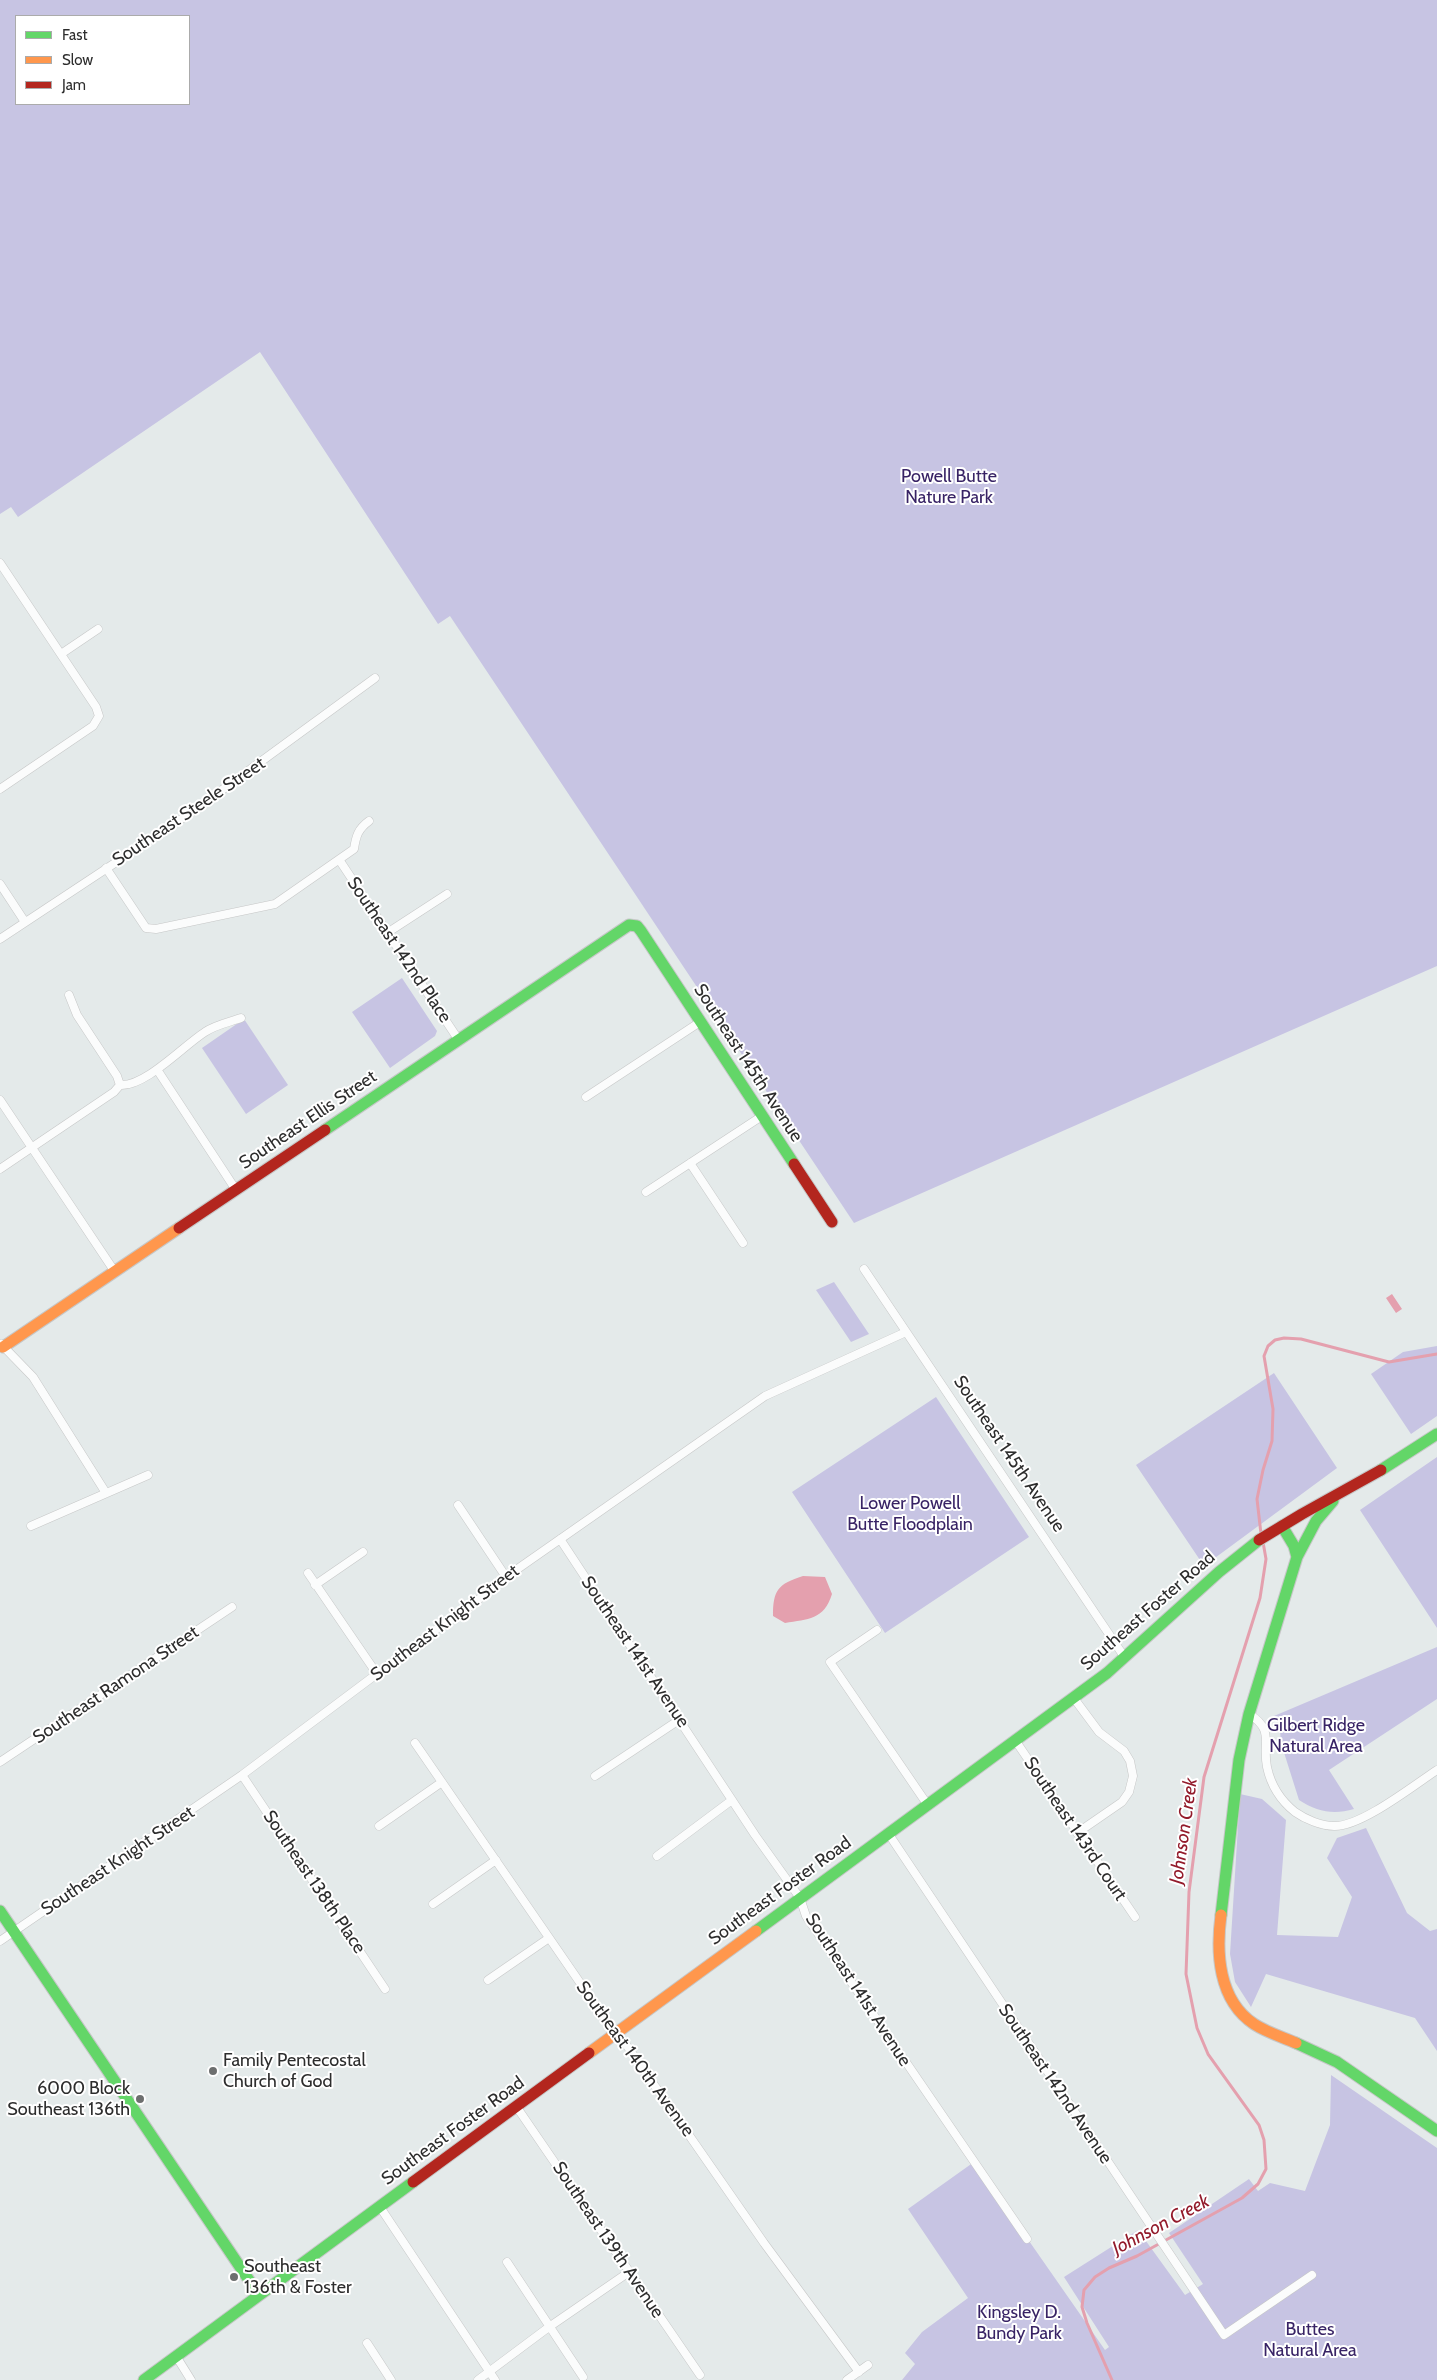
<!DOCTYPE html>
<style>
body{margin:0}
#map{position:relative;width:1437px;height:2380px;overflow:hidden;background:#e4eaea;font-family:Cabin,sans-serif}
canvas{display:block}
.legend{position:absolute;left:15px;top:15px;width:175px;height:90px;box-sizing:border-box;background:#fff;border:1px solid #ababab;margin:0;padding:6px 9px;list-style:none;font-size:15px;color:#2d2d2d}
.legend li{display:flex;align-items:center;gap:10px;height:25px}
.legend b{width:25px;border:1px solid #ababab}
</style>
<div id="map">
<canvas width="1437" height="2380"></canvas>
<ul class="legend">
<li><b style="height:6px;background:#63d668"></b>Fast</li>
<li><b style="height:6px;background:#ff974d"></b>Slow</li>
<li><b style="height:6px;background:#b3261e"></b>Jam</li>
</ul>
</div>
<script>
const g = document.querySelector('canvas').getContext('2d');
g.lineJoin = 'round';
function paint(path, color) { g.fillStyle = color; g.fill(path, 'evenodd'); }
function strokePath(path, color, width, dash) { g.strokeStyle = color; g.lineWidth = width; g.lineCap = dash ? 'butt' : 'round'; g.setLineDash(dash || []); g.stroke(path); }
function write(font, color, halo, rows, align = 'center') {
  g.font = font + ' Cabin,sans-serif'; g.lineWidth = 4; g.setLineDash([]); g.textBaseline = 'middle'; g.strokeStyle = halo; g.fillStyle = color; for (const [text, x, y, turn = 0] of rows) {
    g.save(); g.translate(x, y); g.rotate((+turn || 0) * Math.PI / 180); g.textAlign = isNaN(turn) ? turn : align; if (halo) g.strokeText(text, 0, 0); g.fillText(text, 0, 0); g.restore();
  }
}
paint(new Path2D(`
 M0,0H1437V966L854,1223L450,616L438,624L260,352L18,517L11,507L0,514ZM16,16H189V104H16Z
 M402,978L437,1031L435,1036L390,1068L352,1012Z
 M244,1019L288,1085L246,1114L202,1048Z
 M834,1282L869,1334L851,1342L816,1290Z
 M1437,1346V1416L1411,1434L1371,1374L1403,1352Z
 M1274,1373L1337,1468L1204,1566L1136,1465Z
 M936,1397L1029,1537L885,1633L792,1492Z
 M1437,1457V1628L1360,1510Z
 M1437,1647V1699L1329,1770L1354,1809C1334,1815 1317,1812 1299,1800L1281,1743L1280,1730L1274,1716Z
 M1240,1794L1262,1799L1286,1820L1277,1935L1338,1937L1352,1897L1327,1858L1337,1838L1366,1828L1407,1913L1430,1931L1437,1929V2051L1415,2018L1266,1974L1251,2007L1235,1982L1230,1954Z
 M1331,2075L1437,2148V2380H902L915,2364L905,2353L922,2332L968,2298L908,2209L974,2162L1105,2350L1109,2347L1064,2277L1138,2230L1185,2295L1203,2284L1169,2233L1249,2179L1258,2191L1270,2183L1305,2191L1330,2125Z`), '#c7c4e3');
paint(new Path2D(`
 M1392,1294L1402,1309L1396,1313L1386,1298Z
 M803,1576L825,1577L832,1594C824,1620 808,1619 785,1623L773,1616C773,1590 778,1584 803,1576Z`), '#e4a0ae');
strokePath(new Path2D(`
 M1261,1534L1257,1499L1263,1470L1272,1441L1273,1409L1264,1356L1268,1346L1275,1340L1284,1338L1301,1339L1389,1362L1437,1354
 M1112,2380L1087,2323L1082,2307L1084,2290L1095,2277L1109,2268L1137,2256L1242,2198L1258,2184L1266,2169L1264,2140L1259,2125L1208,2054L1197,2028L1186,1974L1189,1892L1204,1777L1260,1598L1266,1559L1263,1542`), '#e4a0ae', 3);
const street = new Path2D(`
 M0,563L96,707L99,716L93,726L0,789
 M61,654L98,629
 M340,861L458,1039
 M106,868L146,928L156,929L275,904L354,849C356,836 358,829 369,821
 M0,884L25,922
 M387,933L447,894
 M0,939L192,812L375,678
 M69,995L77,1015L117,1076L120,1085
 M158,1071L236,1190
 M120,1085C145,1087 183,1046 205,1032C215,1025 230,1022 241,1018
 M586,1097L700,1022
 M0,1100L115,1272
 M690,1163L743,1243
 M0,1169L114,1092L120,1085
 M646,1192L762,1116
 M864,1269L1125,1658
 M1,1344L33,1377L106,1493
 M458,1505L506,1577
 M31,1526L148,1475
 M560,1539L755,1835L800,1898L806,1916L1027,2239
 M308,1573L377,1674
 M315,1585L363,1552
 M877,1630L830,1662L927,1804
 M1073,1697L1099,1732L1124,1751L1130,1761L1133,1776L1129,1792L1122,1802L1077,1833
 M1249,1714C1275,1730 1262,1743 1267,1767C1271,1786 1280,1800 1295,1812C1305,1819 1321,1826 1334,1826C1361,1827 1414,1785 1437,1770
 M1015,1740L1135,1917
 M415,1743L605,2019L625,2043L764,2243L859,2372
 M0,1762L232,1607
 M242,1775L385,1989
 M595,1776L679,1720
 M379,1826L442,1782
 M888,1833L1224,2335L1312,2275
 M657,1856L732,1800
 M433,1904L496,1860
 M0,1941L242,1775L442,1625L463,1612L506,1577L765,1396L906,1332
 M488,1980L549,1938
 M516,2106L700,2375
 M380,2207L495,2380
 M507,2262L583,2377
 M367,2343L391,2380
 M176,2356L191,2380
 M478,2380L549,2327L629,2272
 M847,2380L868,2365`);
const fast = new Path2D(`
 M325,1130L629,925L637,926L641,931L794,1164
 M1381,1470L1437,1434
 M1297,1557L1316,1521L1333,1501
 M0,1911L259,2295
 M1221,1915L1239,1760L1249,1714L1297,1557L1294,1546L1282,1526
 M756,1931L1107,1673L1219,1572L1259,1540
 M1296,2043L1337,2062L1437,2131
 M144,2380L413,2182`);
const slow = new Path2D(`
 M3,1347L179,1228
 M1221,1915C1216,1952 1218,2000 1254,2024C1266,2032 1282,2037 1296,2043
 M589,2053L756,1931`);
const jam = new Path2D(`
 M794,1164L832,1222
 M179,1228L325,1130
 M1259,1540L1302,1514L1381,1470
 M413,2182L589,2053`);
strokePath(street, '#c6c7c7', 9);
strokePath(fast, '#c6c7c7', 13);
strokePath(slow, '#c6c7c7', 13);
strokePath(jam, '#c6c7c7', 13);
strokePath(street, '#fbfcfc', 8);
strokePath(fast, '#63d668', 11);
strokePath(slow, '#ff974d', 11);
strokePath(jam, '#b3261e', 11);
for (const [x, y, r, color] of [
 [213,2071,5,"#6d6f6f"],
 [140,2099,5,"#6d6f6f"],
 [234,2277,5,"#6d6f6f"]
]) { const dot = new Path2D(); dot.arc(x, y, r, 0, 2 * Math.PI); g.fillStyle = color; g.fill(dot); strokePath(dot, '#fff', 2); }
write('18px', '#382365', '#fff', [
 ["Powell Butte",949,477],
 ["Nature Park",949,498],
 ["Lower Powell",910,1504],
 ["Butte Floodplain",910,1525],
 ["Gilbert Ridge",1316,1726],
 ["Natural Area",1316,1747],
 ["Kingsley D.",1019,2313],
 ["Bundy Park",1019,2334],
 ["Buttes",1310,2330],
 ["Natural Area",1310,2351]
]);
write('18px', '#2d2d2d', '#fff', [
 ["Southeast Steele Street",189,812,-34],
 ["Southeast 142nd Place",399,950,56],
 ["Southeast 145th Avenue",748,1063,57],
 ["Southeast Ellis Street",308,1120,-34],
 ["Southeast 145th Avenue",1009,1454,56],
 ["Southeast Foster Road",1148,1611,-41],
 ["Southeast Knight Street",445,1623,-37],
 ["Southeast 141st Avenue",635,1652,56],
 ["Southeast Ramona Street",116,1685,-34],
 ["Southeast 143rd Court",1075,1829,56],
 ["Southeast Knight Street",118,1861,-34],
 ["Southeast 138th Place",314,1882,56],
 ["Southeast Foster Road",780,1891,-36],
 ["Southeast 141st Avenue",858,1990,57],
 ["Southeast 140th Avenue",635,2059,54],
 ["Southeast 142nd Avenue",1055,2084,56],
 ["Southeast Foster Road",453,2131,-36],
 ["Southeast 139th Avenue",608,2240,56]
]);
write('18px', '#2d2d2d', '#fff', [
 ["Family Pentecostal",223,2061],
 ["Church of God",223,2082],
 ["6000 Block",130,2089,"right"],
 ["Southeast 136th",130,2110,"right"],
 ["Southeast",244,2267],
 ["136th & Foster",244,2288]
], 'left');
write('italic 19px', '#931b2b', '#fff', [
 ["Johnson Creek",1184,1831,-82],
 ["Johnson Creek",1161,2225,-28]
]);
</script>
